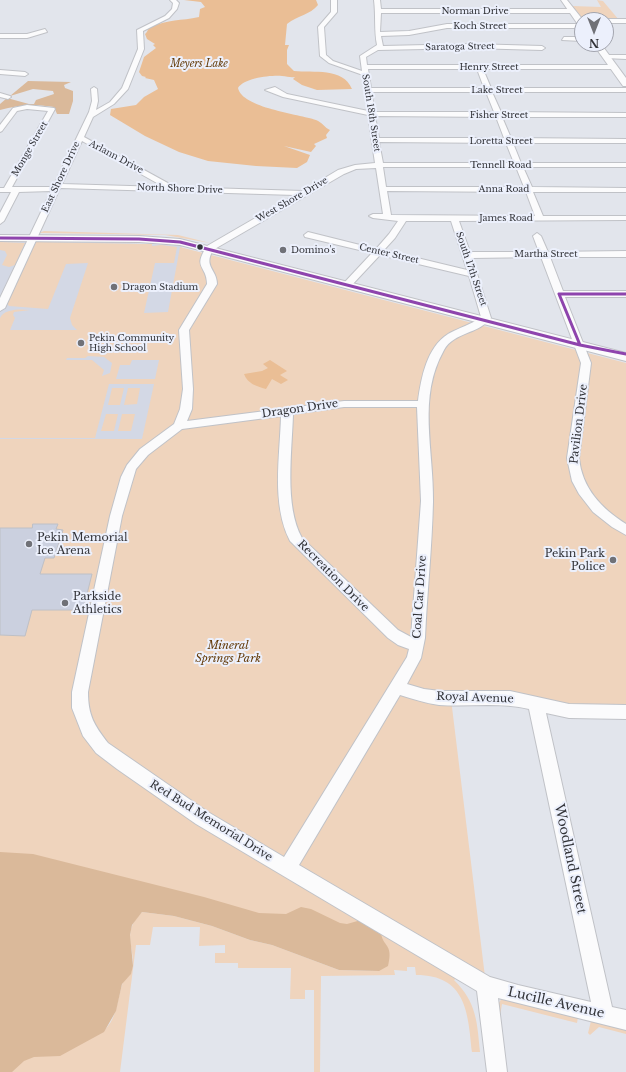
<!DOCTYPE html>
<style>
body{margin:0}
#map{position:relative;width:626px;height:1072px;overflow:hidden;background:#e2e5ec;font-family:"Libre Baskerville",serif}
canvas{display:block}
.north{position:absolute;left:574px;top:12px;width:40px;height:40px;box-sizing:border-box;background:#ecf0fc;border:1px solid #a2a4ae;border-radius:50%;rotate:180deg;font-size:11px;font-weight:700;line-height:16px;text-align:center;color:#323338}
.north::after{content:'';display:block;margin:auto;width:14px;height:18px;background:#707177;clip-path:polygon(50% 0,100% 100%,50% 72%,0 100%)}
</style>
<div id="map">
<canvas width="626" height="1072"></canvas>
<div class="north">N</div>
</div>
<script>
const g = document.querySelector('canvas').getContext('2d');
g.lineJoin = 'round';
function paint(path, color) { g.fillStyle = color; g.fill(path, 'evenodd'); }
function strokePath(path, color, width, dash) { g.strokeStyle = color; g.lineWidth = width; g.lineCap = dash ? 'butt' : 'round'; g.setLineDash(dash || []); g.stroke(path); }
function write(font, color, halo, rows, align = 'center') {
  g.font = font + ' "Libre Baskerville",serif'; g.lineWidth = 4; g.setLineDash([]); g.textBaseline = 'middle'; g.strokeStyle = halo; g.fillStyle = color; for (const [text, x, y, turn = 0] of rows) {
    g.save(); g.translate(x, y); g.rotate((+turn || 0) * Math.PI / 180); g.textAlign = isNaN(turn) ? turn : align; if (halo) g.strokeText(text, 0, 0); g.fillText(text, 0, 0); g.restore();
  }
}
paint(new Path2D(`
 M0,241L112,242L182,246L144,439H0Z`), '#d3d8e5');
paint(new Path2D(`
 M597,0L603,1L619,20L582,19L572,6L601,7Z
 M44,231L178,235L210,243L165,235L38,233Z
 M0,242L25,243L15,265L9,267L2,265L7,255L5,251L0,250Z
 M36,242L145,244H152V246L161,245L177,247L174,263H155L144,313L168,312L180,247L626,363V712L451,699L486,985L457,978L454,980C477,1003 477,1022 480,1052H472C468,1012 466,975 416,975L415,967H407V971L394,970L395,975L321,976L320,1072H314V990H305V999H290L291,968H238V963H215V953H225V945L199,946L200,927H153L150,945H136L120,1072H0V439H142L154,384H109L95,438H0V318C4,309 20,309 30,310L14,312L13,315L15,318L10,330H77L72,325L70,318L88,263L66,264L48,309L9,306L7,303ZM88,356L104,357L112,363L110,373L102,376L104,370L92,360H66L67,358H85ZM132,360H159L155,379H116L120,365H130ZM124,894L379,971L339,970L272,945L250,940L212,926L174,916L142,912C118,935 139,951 131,973C129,977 123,979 122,985C117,1000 117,1021 102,1032Z
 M112,388H124L120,405H108Z
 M128,388H140L137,404L124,405Z
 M106,414H118L114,431H101Z
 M122,414H135L131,431H118Z
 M502,998L578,1017L577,1023L502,1004L500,1016L497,1006Z
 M591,1021L626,1030V1034L599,1027L590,1035L588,1033Z`), '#efd4bd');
paint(new Path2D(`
 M28,81L71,82L64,85L65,88L73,91V101L69,114H57L54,107C36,104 17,105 0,110V104L7,98L29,104H34L36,100L54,94L53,91L33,89L10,96Z
 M0,852L33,854L204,897L259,913L286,914L301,907L311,909L340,923L347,924L361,920L381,932C382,947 394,943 388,966L379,971L339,970L272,945L250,940L212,926L174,916L142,912L132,925L130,935L133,966L131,974L122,984L116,1011L104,1032L60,1056L34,1057L24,1061L12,1072H0Z`), '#dab99a');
paint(new Path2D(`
 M184,0H316L318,5C310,15 298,15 287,24L285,45H289L287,50V64L294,71C313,73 343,67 352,89L317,90L302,85L293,79L295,77C290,78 287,76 282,76C271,75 244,78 238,88C242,108 299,114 316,120C322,122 325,128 330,130L326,135L327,138L314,144L316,146L311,152L284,146L310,155L307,162L297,168L256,166L208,161L179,152L145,136L110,115L111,109L136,105L144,97L158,89L154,80L145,78L146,77L142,76L139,72L144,57L156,48L153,45L155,44L147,39L145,34C148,32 147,29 151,27C168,19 181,21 199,17L200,9L205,7L201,2Z
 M270,360L287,371L280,375L288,380L281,384L272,379L266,389C256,386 248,384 244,374L262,371L268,368L263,364Z`), '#eabe95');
const building = new Path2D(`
 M33,524H58L56,529L63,530L54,558H45L40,574H92L83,610H32L25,636L0,635V528H32Z`);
paint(building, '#cbd0df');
strokePath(building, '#bec0c6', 1);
const minor = new Path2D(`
 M170,0H176L179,3L177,9L169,18L143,31L144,49L128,89L114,104L93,117L84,137L175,187L303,191L338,170L355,165L375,163L368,115L283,97L265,90L275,87L287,94L368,111L363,75L329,63L320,56L318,27L331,12V0H337V12L324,27L326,55L333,61L362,71L360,56L377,45C374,30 376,16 374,0H380L381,9H572L575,11L572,13H381L380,32L409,31L447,24H582V28H447L409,35L381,36L383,46L471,44L542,46L545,48L542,50L471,48L378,50L366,57L367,65H614L617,67L614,69H483L491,88H626V92H492L501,112L626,113V117H502L511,138L626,139V143H513L521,163H626V167H523L532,187L626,188V192H533L543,216H626V220L459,221L470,252H539L533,236L537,233L541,236L548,252L626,251V257H550L563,291H626V297H565L591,363L579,458C582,488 601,508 626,524V535L612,527L593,512L579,494L572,481L567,458L581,363L541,257L472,258L491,318C479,334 454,332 444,350C417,397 434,450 433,502C432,547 427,593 425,638L421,658L407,684L424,689L440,691H510L569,704L626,705V719L569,718L546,713L612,1007L626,1010V1030L498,998L507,1072H487L477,991L196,824L117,769L96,753L83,736L72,708V692L110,516L121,477L127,465L140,449L174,424L180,409L183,389L179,330L207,284C207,265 192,269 207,246L295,195L60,188L5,308L0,311V298L51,191L19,192L4,221L0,224V213L11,192H0V188H4L48,111L27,109L17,111L2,131L0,132V125L13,108L27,105L54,108L55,109L12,187H53L89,112L92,101L91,89L94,87L97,89L98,101L96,110L110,102L122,88L138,49L137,30L165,16L172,9L173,3ZM368,69H477L484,88H371ZM371,92H486L494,112H375ZM375,116L496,117L504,138H379ZM82,141L164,187L62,184ZM379,142L506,143L514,163H383ZM383,167H516L524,187H386ZM376,168L383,214H373L369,216L373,218L398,221L389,234L376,249L308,232L304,235L305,237L372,253L343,284L348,287L351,286L380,255L469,276L481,317C471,325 458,328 448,334C427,347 421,378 418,401H344L187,421L192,409L193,389L189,330L217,284C217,269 203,267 213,250L344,174L356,169ZM387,191L526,192L535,216L391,215ZM406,221H451L467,270L384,250L395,238ZM344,407H417L421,501L411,637L398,630L302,538C284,506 292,451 293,414ZM281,416C280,456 271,504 290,541L388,638L398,645L409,649L407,657L284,857L208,812L108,743C94,725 88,715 88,692L122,516L136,469L148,455L182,429ZM400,695C413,699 425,703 439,705C470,707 499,702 529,709L591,1002L518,985L490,977L299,865Z
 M606,19H626V23H606V20H604Z
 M45,29L47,32L27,38H0V34H27Z
 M564,37H582V41L562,40Z
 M607,55H626V59L605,58V56Z
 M0,70L25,72L28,74L25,76L0,74Z
 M0,93L10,96L11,97L8,99L0,97Z`);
const major = new Path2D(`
 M561,0H567L583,20L582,26H579Z
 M593,44H601L626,78V86H623Z
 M0,235L139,236L180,239L626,353V361L180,245L139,242L0,241Z`);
strokePath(minor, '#c0c2c7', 2);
strokePath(major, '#c0c2c7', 2);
paint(minor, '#fbfbfc');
paint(major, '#fbfbfc');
strokePath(new Path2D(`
 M0,238L139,239L180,242L580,345L626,354
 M580,345L559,294H626`), '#8e44ad', 3);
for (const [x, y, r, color] of [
 [200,247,3.5,"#323338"],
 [283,250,4,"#707177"],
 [114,287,4,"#707177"],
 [81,343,4,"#707177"],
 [29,544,4,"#707177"],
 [613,560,4,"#707177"],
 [65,603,4,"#707177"]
]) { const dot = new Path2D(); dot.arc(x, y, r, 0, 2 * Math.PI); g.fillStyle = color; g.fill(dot); strokePath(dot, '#ecf0fc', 1.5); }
write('9px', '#323338', '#ecf0fc', [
 ["Norman Drive",475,11],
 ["Koch Street",480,26],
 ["Saratoga Street",460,47,-1],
 ["Henry Street",489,67],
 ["Lake Street",497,90],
 ["South 18th Street",371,113,81],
 ["Fisher Street",499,115],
 ["Loretta Street",501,141],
 ["Monge Street",30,149,-60],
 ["Arlann Drive",116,157,28],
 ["Tennell Road",501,165],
 ["East Shore Drive",61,177,-65],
 ["North Shore Drive",180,189,2],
 ["Anna Road",504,189],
 ["West Shore Drive",292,200,-30],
 ["James Road",506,218],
 ["Center Street",389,254,13],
 ["Martha Street",546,254],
 ["South 17th Street",471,269,71]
]);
write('9px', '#323338', '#ecf0fc', [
 ["Domino's",291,250],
 ["Dragon Stadium",122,287],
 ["Pekin Community",89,338],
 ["High School",89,348]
], 'left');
write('italic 10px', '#653c0a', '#ecf0fc', [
 ["Meyers Lake",199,64]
]);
write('11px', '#323338', '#ecf0fc', [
 ["Dragon Drive",300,409,-8],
 ["Pavilion Drive",579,424,-83],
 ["Recreation Drive",333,576,45],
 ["Coal Car Drive",420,597,-86],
 ["Royal Avenue",475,698,2],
 ["Red Bud Memorial Drive",211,821,32]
]);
write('11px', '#323338', '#ecf0fc', [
 ["Pekin Memorial",37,538],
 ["Ice Arena",37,551],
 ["Pekin Park",605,554,"right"],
 ["Police",605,567,"right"],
 ["Parkside",73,597],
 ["Athletics",73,610]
], 'left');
write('italic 11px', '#633a08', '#ecf0fc', [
 ["Mineral",228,646],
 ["Springs Park",228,659]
]);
write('13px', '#323338', '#ecf0fc', [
 ["Woodland Street",570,859,78],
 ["Lucille Avenue",556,1003,13]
]);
</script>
